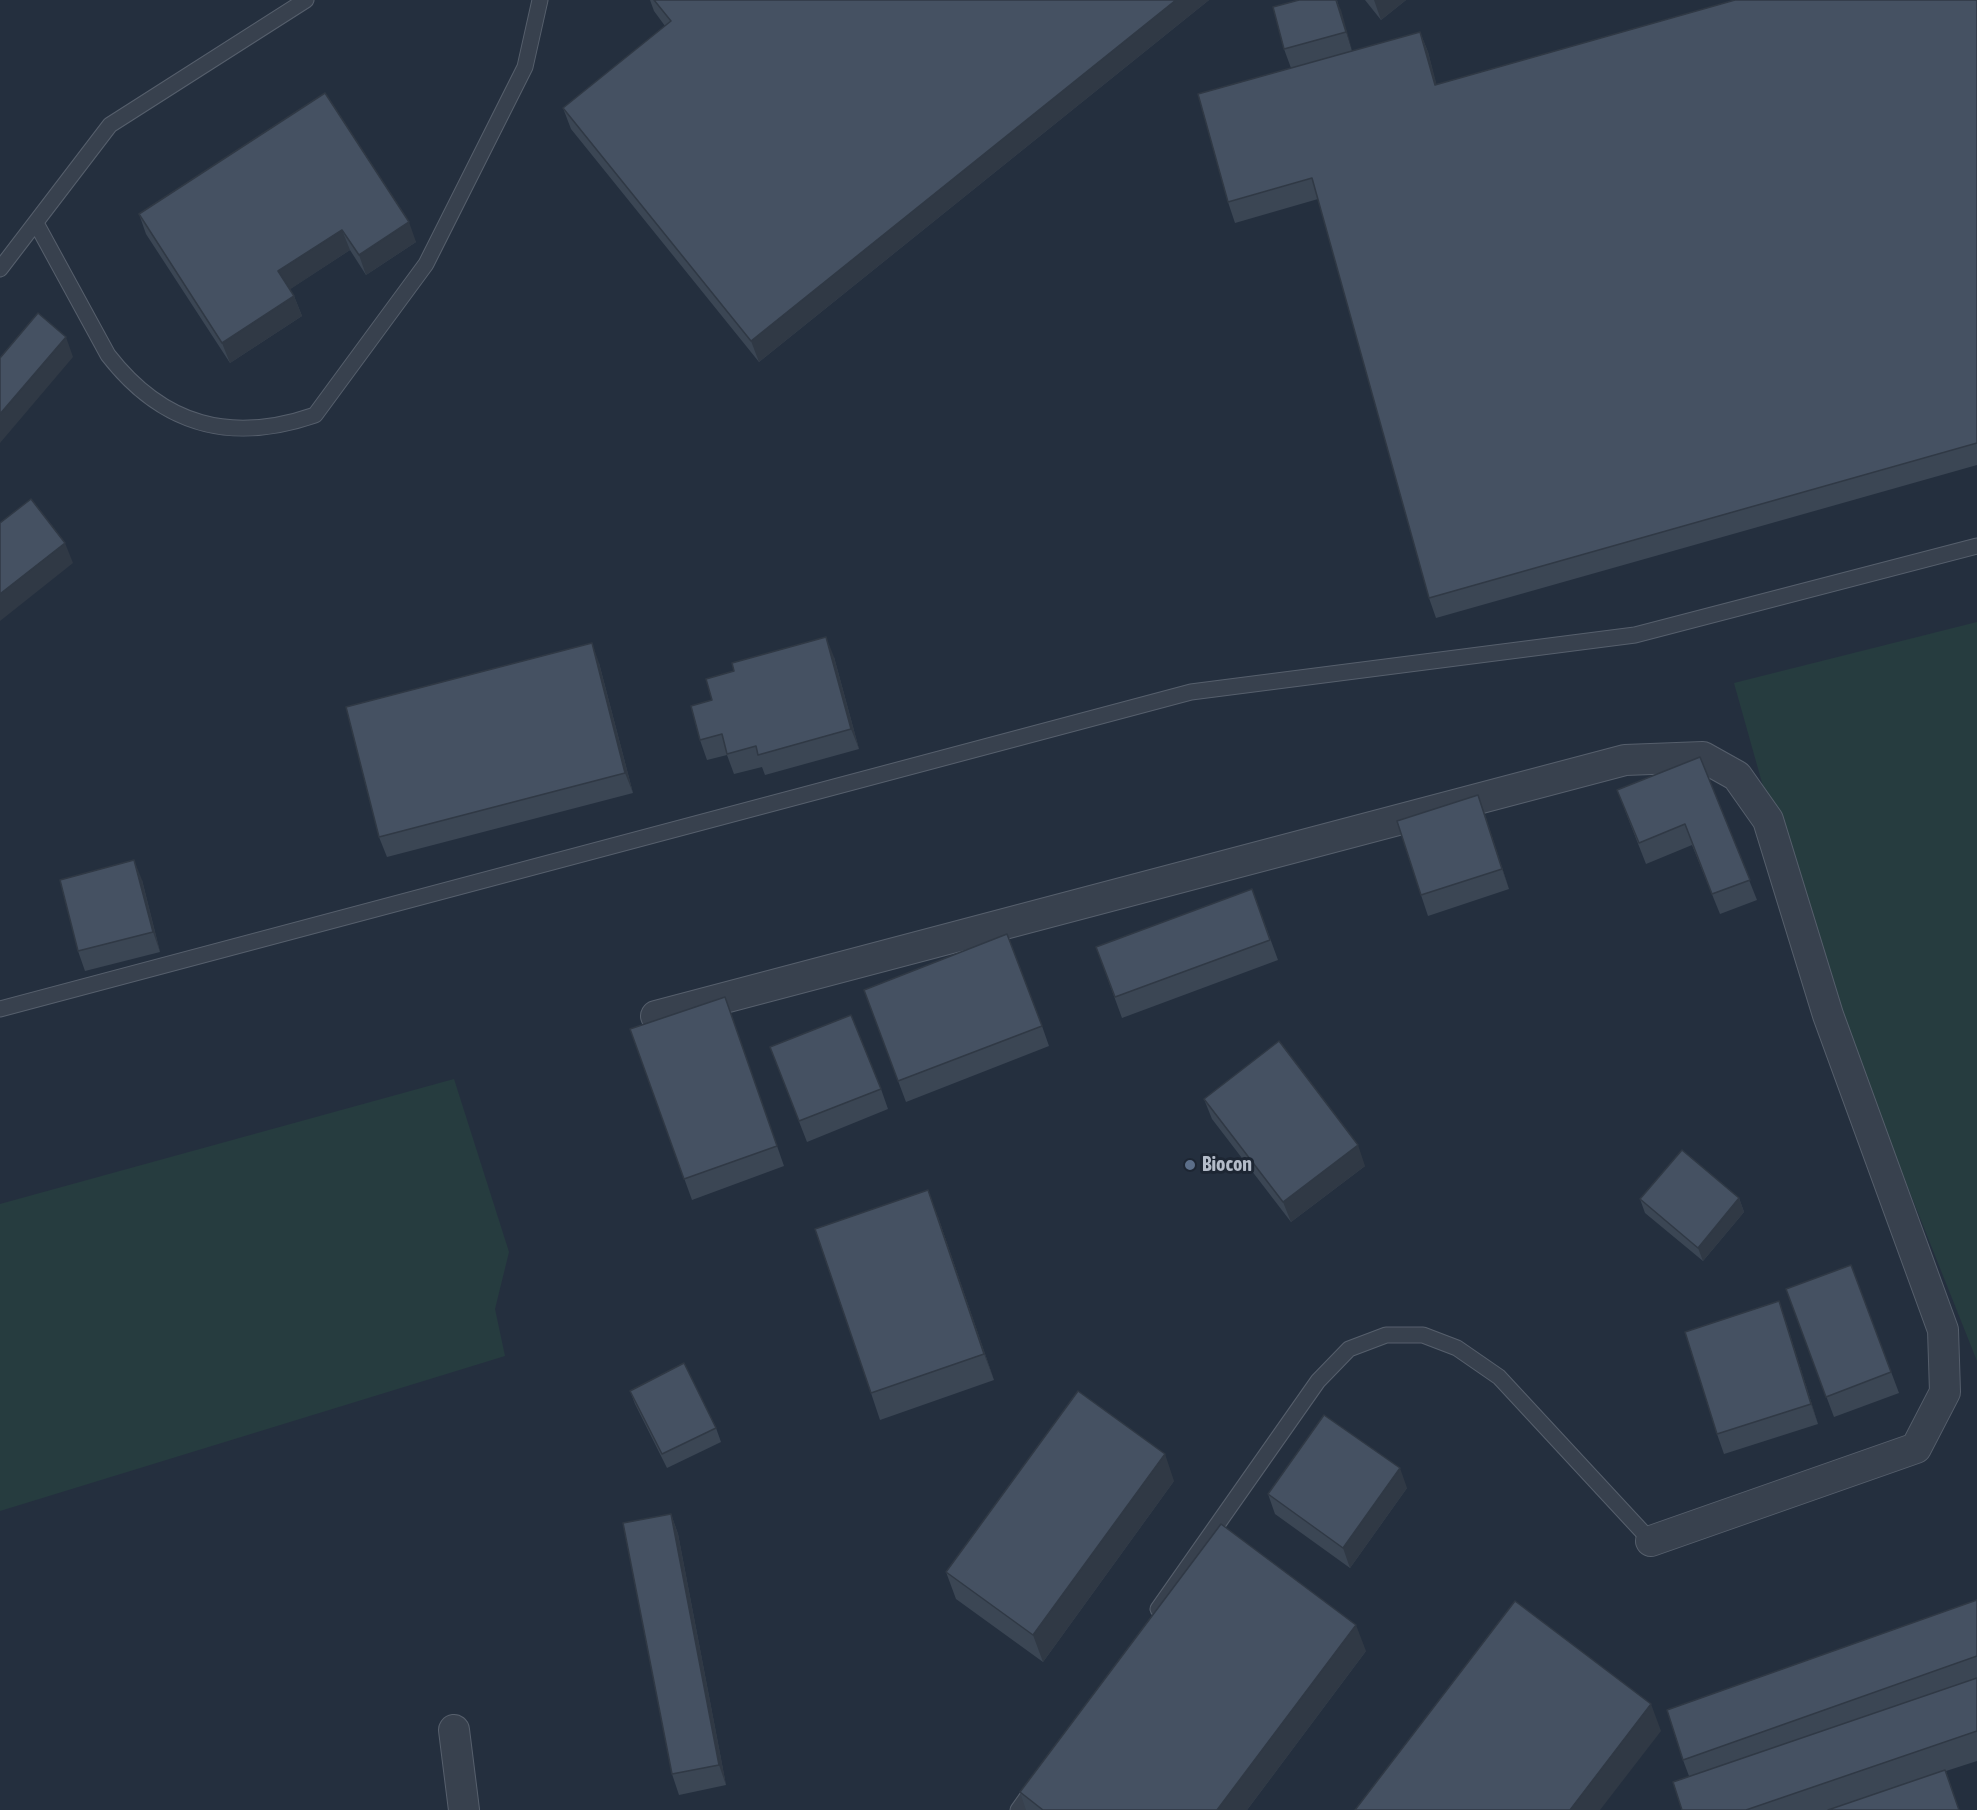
<!DOCTYPE html>
<style>
body{margin:0}
canvas{display:block;background:#242f3e}
</style>
<canvas width="1977" height="1810"></canvas>
<script>
const g = document.querySelector('canvas').getContext('2d');
g.lineJoin = 'round';
function paint(path, color) { g.fillStyle = color; g.fill(path, 'evenodd'); }
function strokePath(path, color, width, dash) { g.strokeStyle = color; g.lineWidth = width; g.lineCap = dash ? 'butt' : 'round'; g.setLineDash(dash || []); g.stroke(path); }
function write(font, color, halo, rows, align = 'center') {
  g.font = font + ' "Asap Condensed",sans-serif'; g.lineWidth = 6; g.setLineDash([]); g.textBaseline = 'middle'; g.strokeStyle = halo; g.fillStyle = color; for (const [text, x, y, turn = 0] of rows) {
    g.save(); g.translate(x, y); g.rotate((+turn || 0) * Math.PI / 180); g.textAlign = isNaN(turn) ? turn : align; if (halo) g.strokeText(text, 0, 0); g.fillText(text, 0, 0); g.restore();
  }
}
paint(new Path2D(`
 M1977,622V1361L1798,911L1734,683Z
 M454,1079L509,1252L495,1309L505,1356L0,1511V1204Z`), '#263c3f');
const lane = new Path2D(`
 M36,223L108,355C163,426 231,444 315,415L426,264L525,67L540,0
 M0,269L110,125L306,0
 M0,1009L1191,692L1635,635L1977,546
 M1158,1609L1318,1381L1349,1349L1386,1335H1423L1457,1348L1499,1377L1651,1541
 M1018,1810L1035,1786`);
const street = new Path2D(`
 M656,1016L1625,760L1703,757L1737,776L1768,820L1828,1015L1943,1330L1945,1392L1916,1448L1651,1541
 M454,1730L464,1810`);
strokePath(lane, '#565f6c', 17);
strokePath(street, '#565f6c', 32);
strokePath(lane, '#38414e', 15);
strokePath(street, '#38414e', 30);
paint(new Path2D(`
 M650,0H1209L759,362L571,129L563,108L665,26L654,11Z
 M1299,0H1337L1352,51L1420,32L1428,52L1436,84L1977,0V465L1436,618L1429,598L1318,199L1235,223L1228,202L1291,68L1284,49Z
 M1365,0H1406L1381,20Z
 M325,93L416,242L366,275L350,250L290,289L294,296L302,316L230,363L146,234L139,214Z
 M834,657L859,749L765,775L762,767L734,774L727,755L707,760L700,740L712,700Z
 M599,663L633,793L387,857L379,837Z
 M1700,757L1757,900L1720,914L1692,845L1646,864L1617,790Z
 M1485,815L1509,889L1428,916L1421,895Z
 M142,880L160,952L85,971L78,951Z
 M1252,889L1278,960L1122,1018L1096,947Z
 M864,990L1042,1026L1049,1046L906,1102Z
 M725,997L784,1166L692,1200L630,1029Z
 M770,1047L881,1089L888,1109L807,1142Z
 M1204,1099L1365,1166L1291,1222L1212,1119Z
 M1739,1198L1744,1212L1703,1261L1645,1213L1640,1199Z
 M938,1217L994,1380L880,1420L871,1393Z
 M1851,1265L1899,1393L1834,1417L1786,1289Z
 M1786,1322L1818,1424L1724,1454L1717,1434Z
 M630,1391L716,1428L721,1442L667,1468L635,1404Z
 M1174,1481L1043,1662L956,1599L946,1572Z
 M1407,1488L1350,1568L1275,1514L1268,1494Z
 M671,1514L678,1534L726,1785L679,1795L672,1774Z
 M1977,1600V1761L1946,1771L1959,1810H1682L1689,1776L1683,1760Z
 M1366,1651L1247,1810H1026L1020,1792Z`), '#3b4654');
paint(new Path2D(`
 M1176,0H1209L759,362L751,341Z
 M1336,0L1341,10L1353,53L1346,32Z
 M1374,0H1406L1381,20Z
 M1420,32L1428,52L1442,105L1435,85Z
 M409,222L416,242L366,275L359,255Z
 M342,230L350,250L286,292L278,271Z
 M294,296L302,316L230,363L222,343Z
 M66,337L73,357L0,443V414Z
 M65,543L73,563L0,621V594Z
 M826,637L834,657L859,749L851,729Z
 M592,643L599,663L633,793L625,773Z
 M1478,795L1485,815L1509,889L1502,869Z
 M134,860L142,880L160,952L153,932Z
 M1358,1145L1365,1166L1291,1222L1283,1202Z
 M928,1190L938,1217L994,1380L984,1354Z
 M1739,1198L1744,1212L1703,1261L1698,1248Z
 M1779,1301L1786,1322L1818,1424L1811,1404Z
 M1165,1454L1174,1481L1043,1662L1033,1635Z
 M1400,1468L1407,1488L1350,1568L1343,1548Z
 M671,1514L678,1534L726,1785L719,1765Z
 M1356,1625L1366,1651L1247,1810H1217Z
 M1651,1704L1661,1731L1600,1810H1570Z`), '#303945');
const building = new Path2D(`
 M654,0H1176L751,341L563,108L671,21Z
 M1299,0H1336L1346,32L1284,49L1273,7Z
 M1735,0H1977V443L1429,598L1312,178L1228,202L1198,94L1420,32L1435,85Z
 M325,93L409,222L359,255L342,230L278,271L294,296L222,343L139,214Z
 M38,313L66,337L0,414V358Z
 M31,499L65,543L0,594V523Z
 M826,637L851,729L758,755L756,746L727,754L722,734L700,740L691,706L712,700L706,679L734,671L732,663Z
 M592,643L625,773L379,837L346,707Z
 M1700,757L1750,880L1712,894L1685,824L1639,843L1617,790Z
 M1478,795L1502,869L1421,895L1397,821Z
 M134,860L153,932L78,951L60,880Z
 M1252,889L1270,940L1115,997L1096,947Z
 M1007,934L1042,1026L898,1081L864,990Z
 M725,997L777,1146L684,1179L630,1029Z
 M851,1015L881,1089L799,1121L770,1047Z
 M1279,1041L1358,1145L1283,1202L1204,1099Z
 M1682,1150L1739,1198L1698,1248L1640,1199Z
 M928,1190L984,1354L871,1393L815,1229Z
 M1851,1265L1891,1372L1826,1397L1786,1289Z
 M1779,1301L1811,1404L1717,1434L1685,1332Z
 M684,1363L716,1428L662,1454L630,1391Z
 M1078,1391L1165,1454L1033,1635L946,1572Z
 M1324,1415L1400,1468L1343,1548L1268,1494Z
 M671,1514L719,1765L672,1774L623,1523Z
 M1221,1524L1356,1625L1217,1810H1043L1020,1792Z
 M1977,1600V1656L1683,1760L1667,1710Z
 M1515,1601L1651,1704L1570,1810H1355Z
 M1977,1678V1731L1746,1810H1682L1673,1782Z
 M1945,1770L1959,1810H1828Z`);
paint(building, '#455162');
strokePath(building, '#303945', 1.5);
for (const [x, y, r, color] of [
 [1190,1165,6,"#5c6f8a"]
]) { const dot = new Path2D(); dot.arc(x, y, r, 0, 2 * Math.PI); g.fillStyle = color; g.fill(dot); strokePath(dot, '#1d2633', 2); }
write('bold 20px', '#b4bcc9', '#1d2633', [
 ["Biocon",1202,1165]
], 'left');
</script>
